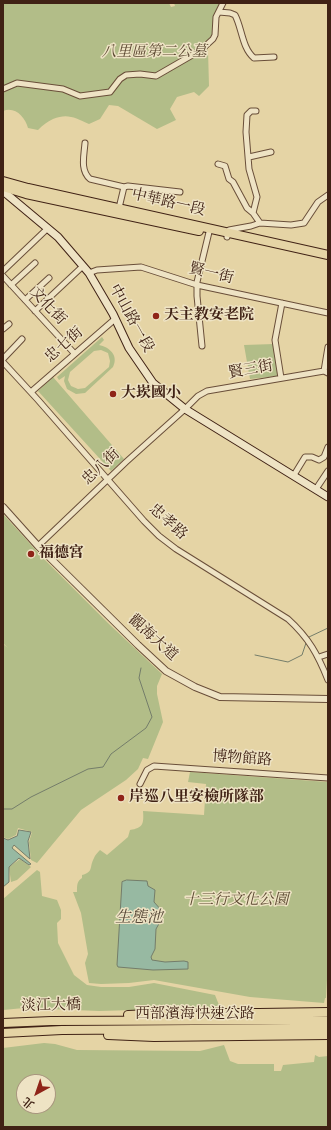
<!DOCTYPE html>
<meta charset="utf-8">
<style>
body{margin:0}
#map{position:relative;width:331px;height:1130px;overflow:hidden;background:#e5d4a5;font-family:"Sorts Mill Goudy","Noto Serif TC",serif}
canvas{display:block}
.frame{position:absolute;inset:0;border:4px solid #402215;pointer-events:none}
.north{position:absolute;left:16px;top:1074px;width:40px;height:40px;box-sizing:border-box;background:#eee3c4;border:1px solid #a8967e;border-radius:50%;rotate:220deg;font-size:11px;font-weight:700;line-height:16px;text-align:center;color:#402215}
.north::after{content:'';display:block;margin:auto;width:14px;height:18px;background:#8f2418;clip-path:polygon(50% 0,100% 100%,50% 72%,0 100%)}
</style>
<div id="map">
<canvas width="331" height="1130"></canvas>
<div class="frame"></div>
<div class="north">北</div>
</div>
<script>
const g = document.querySelector('canvas').getContext('2d');
g.lineJoin = 'round';
function paint(path, color) { g.fillStyle = color; g.fill(path, 'evenodd'); }
function strokePath(path, color, width, dash) { g.strokeStyle = color; g.lineWidth = width; g.lineCap = dash ? 'butt' : 'round'; g.setLineDash(dash || []); g.stroke(path); }
function write(font, color, halo, rows, align = 'center') {
  g.font = font + ' "Sorts Mill Goudy","Noto Serif TC",serif'; g.lineWidth = 3; g.setLineDash([]); g.textBaseline = 'middle'; g.strokeStyle = halo; g.fillStyle = color; for (const [text, x, y, turn = 0] of rows) {
    g.save(); g.translate(x, y); g.rotate((+turn || 0) * Math.PI / 180); g.textAlign = isNaN(turn) ? turn : align; if (halo) g.strokeText(text, 0, 0); g.fillText(text, 0, 0); g.restore();
  }
}
paint(new Path2D(`
 M3,3H169L171,7L175,6L174,3H222L212,37L204,46L208,50L209,86L199,96L194,92L177,97L170,109L176,120L157,129L118,106L109,105L100,119L89,124C75,118 68,113 53,119C47,122 43,125 38,130L28,128C25,117 15,106 3,111Z
 M102,337L104,340L99,345C109,347 119,355 113,367L85,393L76,394L67,389L64,381L65,376L59,380L57,377ZM101,350L108,353L110,361L109,367L85,388L78,389L71,386L68,380L70,372L94,351Z
 M274,344L278,376L250,379L244,345Z
 M53,377L124,459L111,471L38,391Z
 M3,514L43,558L109,624L162,674L157,686V694L163,722L148,759L143,758L138,769L126,780L81,810L37,863L31,860L29,842L32,832L18,828L16,835L8,839L3,837V644L8,648L3,643Z
 M190,772L328,782V962L326,998H325L324,1003L250,997L154,980L129,983L101,984L89,983L85,963L88,954L81,913L73,892H77C77,885 77,881 82,878V875C94,872 89,867 94,858C95,855 98,852 100,850L107,855L128,837L130,830C143,828 144,824 143,811L204,815L206,784L188,782Z
 M20,859L31,867L17,880L11,882L9,867Z
 M37,870L40,872L42,896L57,900L61,910V919L57,923L58,943L74,975L87,985L101,987H129L154,983L215,995L221,1010L171,1009L99,1011L24,1008L3,1010V899Z
 M44,1043L55,1044L77,1050L200,1051L224,1045L230,1061L238,1064H274V1071H281L283,1065L314,1062L315,1055L319,1057L328,1056V1127H3V1048ZM24,1082H48V1106H24Z`), '#b2bd88');
const water = new Path2D(`
 M19,830L31,832L28,841L30,859L14,845L12,848L31,864L29,865L19,858L9,867V882L3,887V838L8,840L17,836Z
 M127,880L147,881L148,886L155,890L154,902L162,911L161,920L156,929L155,949L151,957L152,960L165,962L184,961L188,962V969L153,970L118,967L117,965L122,882Z`);
paint(water, '#97b9a2');
strokePath(water, '#747d6a', 1);
strokePath(new Path2D(`
 M309,637L328,628
 M255,655L288,662L302,655L306,643
 M3,809H12L31,797L88,769L103,767L111,754L146,728L152,717L139,678L141,668`), '#747d6a', 1);
const minor = new Path2D(`
 M219,12L230,13L235,15C242,28 242,48 254,58L274,57
 M3,89L17,83L63,89L80,96L110,92L120,79L126,75L140,74L156,76L201,50L213,39L215,35L216,17L223,3
 M256,111H251L247,115L246,132L249,169L257,197L253,213L260,223
 M85,143C84,156 80,170 90,179L124,187
 M249,157L271,152
 M218,164L225,166L229,179L233,182L247,208L253,213
 M119,208L124,187L128,186L180,192
 M227,237L229,230L251,226L260,223L291,225L304,223L318,202L328,195
 M3,271L48,228
 M89,273L97,270L141,267L197,285L328,313
 M3,276L74,353
 M11,285L35,263
 M25,300L49,278
 M35,311L83,266
 M3,329L9,324
 M202,346L197,296V282L210,228
 M3,359L22,339
 M3,362L38,400L144,521L159,536L176,549L288,619C309,638 318,655 328,680
 M324,371L328,347
 M281,378L275,340L282,303
 M31,392L115,319
 M294,475L305,457H312L319,460L324,457L328,447
 M316,489L328,471
 M38,546L126,462L185,409L198,396L207,391L324,371L328,373
 M319,657L328,654
 M140,784L147,770L154,766L328,778`);
const tertiary = new Path2D(`
 M3,507L38,546L138,645L166,671L195,687L220,697L328,699`);
const secondary = new Path2D(`
 M3,191L58,237L89,273L113,314L129,348L153,383L185,409L328,497`);
const primary = new Path2D(`
 M3,181L28,188L328,255
 M3,187L26,194L199,231`);
const trunk = new Path2D(`
 M128,1015L173,1013H259L328,1012
 M3,1023L51,1021L328,1020
 M3,1033L62,1030L328,1028
 M108,1035L154,1037L328,1035`);
strokePath(minor, '#694e39', 7);
strokePath(tertiary, '#694e39', 8);
strokePath(secondary, '#402215', 9);
strokePath(primary, '#402215', 10);
strokePath(trunk, '#402215', 10);
strokePath(minor, '#eee3c4', 5);
strokePath(tertiary, '#eee3c4', 6);
strokePath(secondary, '#eee3c4', 7);
strokePath(primary, '#e5d4a5', 8);
strokePath(trunk, '#e5d4a5', 8);
for (const [x, y, r, color] of [
 [156,316,4,"#8f2418"],
 [113,394,4,"#8f2418"],
 [31,554,4,"#8f2418"],
 [121,798,4,"#8f2418"]
]) { const dot = new Path2D(); dot.arc(x, y, r, 0, 2 * Math.PI); g.fillStyle = color; g.fill(dot); strokePath(dot, '#eee3c4', 1.5); }
write('italic 15px', '#5c4932', '#eee3c4', [
 ["八里區第二公墓",154,53],
 ["十三行文化公園",236,901]
]);
write('15px', '#402215', '#eee3c4', [
 ["中華路一段",168,204,13],
 ["賢一街",211,275,14],
 ["文化街",47,307,47],
 ["中山路一段",130,319,61],
 ["忠七街",65,346,-41],
 ["賢三街",251,371,-10],
 ["忠八街",102,468,-43],
 ["忠孝路",167,523,42],
 ["觀海大道",152,639,42],
 ["博物館路",242,760,4],
 ["淡江大橋",51,1007,-1],
 ["西部濱海快速公路",195,1015]
]);
write('bold 15px', '#402215', '#eee3c4', [
 ["天主教安老院",164,316],
 ["大崁國小",121,394],
 ["福德宮",39,554],
 ["岸巡八里安檢所隊部",129,798]
], 'left');
write('italic 16px', '#564838', '#eee3c4', [
 ["生態池",139,919]
]);
</script>
